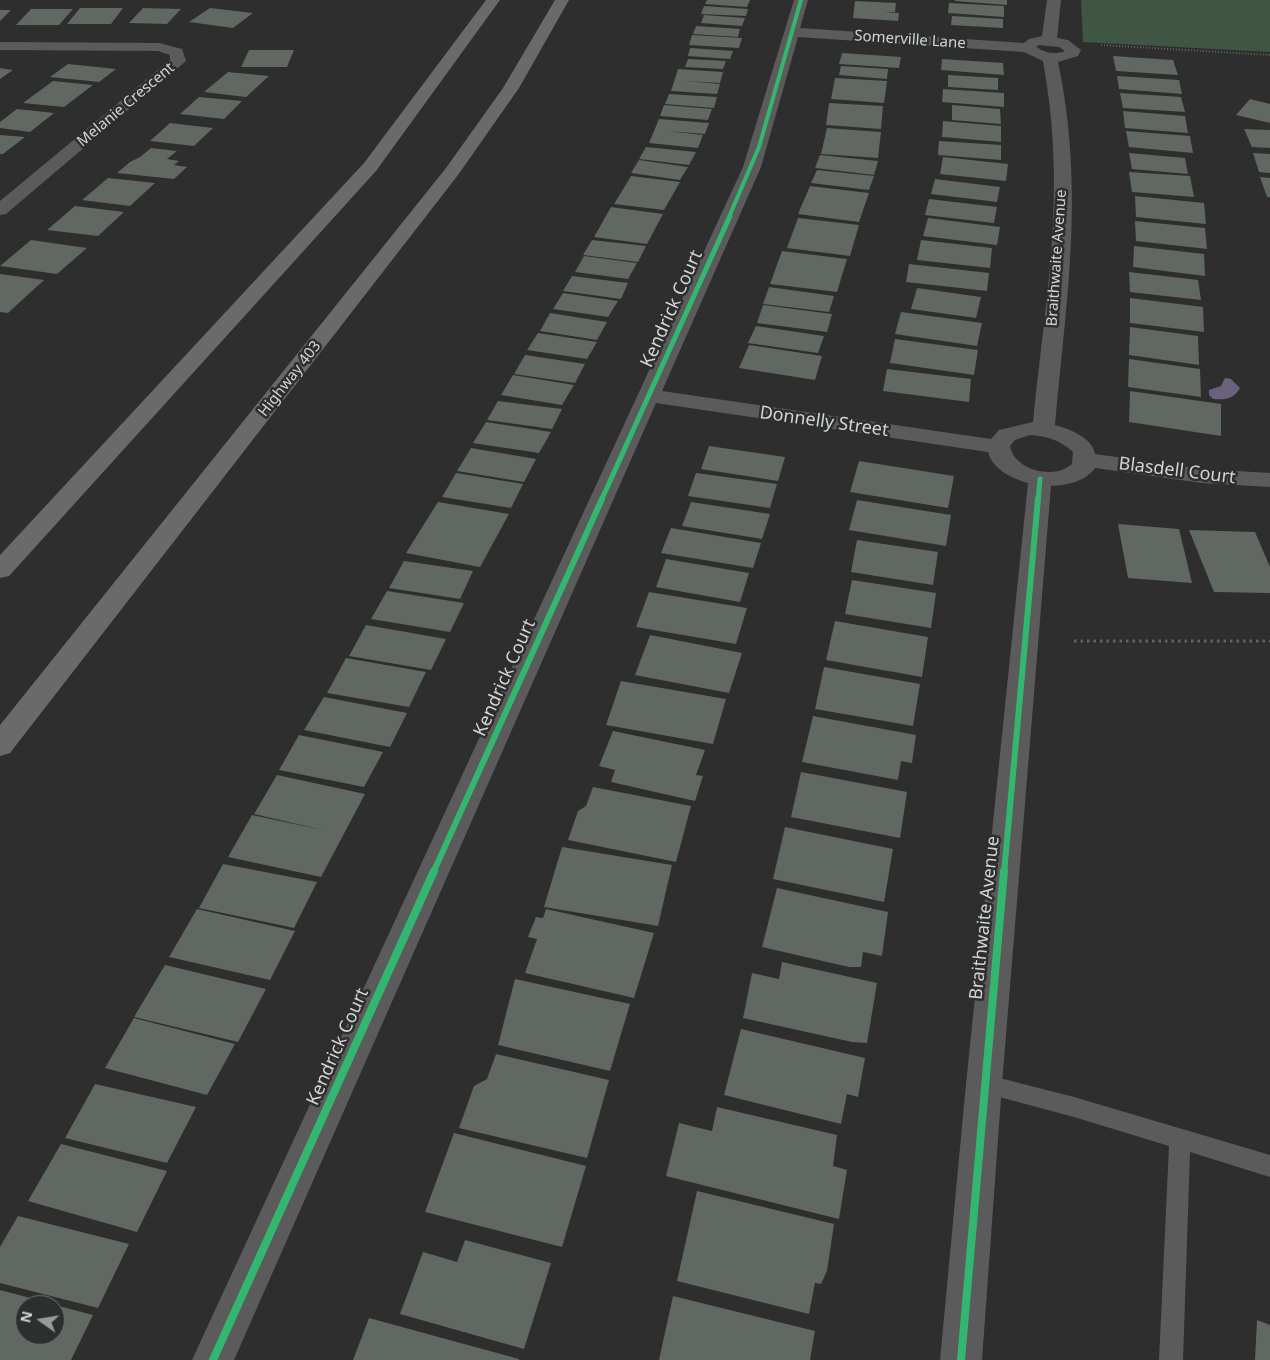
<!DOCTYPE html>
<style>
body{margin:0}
#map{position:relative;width:1270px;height:1360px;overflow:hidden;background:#2d2e2d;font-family:"Noto Sans",sans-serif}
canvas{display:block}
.north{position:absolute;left:15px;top:1295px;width:50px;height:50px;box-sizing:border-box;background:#2c2f2d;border:1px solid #6f716f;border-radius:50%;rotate:283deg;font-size:14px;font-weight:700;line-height:20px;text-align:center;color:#d3d5d3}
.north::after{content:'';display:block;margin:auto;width:18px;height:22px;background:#999b99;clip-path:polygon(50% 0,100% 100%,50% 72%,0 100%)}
</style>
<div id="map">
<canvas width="1270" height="1360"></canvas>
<div class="north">N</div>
</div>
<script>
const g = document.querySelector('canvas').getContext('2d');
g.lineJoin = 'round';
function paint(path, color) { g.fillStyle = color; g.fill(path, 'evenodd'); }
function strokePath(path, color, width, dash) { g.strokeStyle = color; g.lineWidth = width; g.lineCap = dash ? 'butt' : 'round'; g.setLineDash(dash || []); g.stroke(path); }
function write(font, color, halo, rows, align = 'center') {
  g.font = font + ' "Noto Sans",sans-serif'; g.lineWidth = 5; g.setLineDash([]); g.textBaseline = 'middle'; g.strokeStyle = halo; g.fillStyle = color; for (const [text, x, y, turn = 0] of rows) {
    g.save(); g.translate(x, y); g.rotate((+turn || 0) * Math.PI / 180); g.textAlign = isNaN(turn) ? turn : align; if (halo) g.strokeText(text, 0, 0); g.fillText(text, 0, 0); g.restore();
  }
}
paint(new Path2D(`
 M1081,0H1270V52L1083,42Z`), '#405644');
paint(new Path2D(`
 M1225,378L1231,379L1240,388C1234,399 1226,400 1213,399L1209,395V390L1221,386Z`), '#6c617d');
paint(new Path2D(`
 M707,0H750L747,7L705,4Z
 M955,0H1007V5L955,1Z
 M855,1L896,3L895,12H884L899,13L898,21L853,18Z
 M949,3L1004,6V17L948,13Z
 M704,6L748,9L746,16L701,14Z
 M80,8H123L111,24H67Z
 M143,8L181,9L167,24L129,23Z
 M210,8L253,13L233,28L189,22Z
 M31,9H73L59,25H16Z
 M0,10H11L0,21Z
 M704,15L745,18L742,26L701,23Z
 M952,16L1003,19V28L951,25Z
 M696,26L740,29L738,37L693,34Z
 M692,35L742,38L739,48L689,45Z
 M690,48L733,51L730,59L688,56Z
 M249,50H294L287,67H241Z
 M842,53L901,57L899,68L839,64Z
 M1113,56L1173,60L1178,75L1116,71Z
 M688,59L726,61L723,69L685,67Z
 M942,59L1003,63L1004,75L941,70Z
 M68,64L116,69L99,82L50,77Z
 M841,66L888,69L887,79L839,75Z
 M0,68L13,70L0,79Z
 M678,69L723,72L720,83L685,81L720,84L717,94L671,91Z
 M228,72L269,76L246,97L204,92Z
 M948,75L998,78V90L948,87Z
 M1117,76L1179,80L1182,94L1119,89Z
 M835,78L887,81L884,103L831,99Z
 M53,81L93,85L64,107L23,103Z
 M943,89L1004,93V107L942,102Z
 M1120,93L1181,97L1185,112L1123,108Z
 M669,94L717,97L714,108L665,104Z
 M199,97L242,101L224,119L180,114Z
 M1250,99L1270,104V123L1236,115Z
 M829,103L883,106L881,129L826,125Z
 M664,105L712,109L708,120L660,116Z
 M952,105L1000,109L1001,124L952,120Z
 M17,109L54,113L30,132L0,128V122Z
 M1123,111L1185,116L1188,133L1125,128Z
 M659,119L709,123L705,134L667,131L703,135L698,148L649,143Z
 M943,121L1001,126V142L942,137Z
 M170,123L213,128L194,146L150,141Z
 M827,128L881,132L878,158L821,154Z
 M1244,129L1270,130V148L1252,147Z
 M1126,131L1190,136L1193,153L1129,147Z
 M0,135L25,137L3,154H0Z
 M939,141L1001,145V160L938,155Z
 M646,147L696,152L689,165L639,159Z
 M151,148L177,151L167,159L179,161L174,165L187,167L174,179L117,173L130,162L140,157Z
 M1129,153L1185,158L1188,174L1132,169Z
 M1253,153L1270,154V173L1259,172Z
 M820,155L878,161L874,175L815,168Z
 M943,157L1008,164L1006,181L940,174Z
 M639,160L688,167L680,180L631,173Z
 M817,170L874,176L869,190L811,183Z
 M1129,172L1190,176L1194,197L1132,192Z
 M631,176L680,182L664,210L614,204Z
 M1260,177L1270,178V197H1267Z
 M108,178L155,183L130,206L82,200Z
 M935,179L1000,187L997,202L931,194Z
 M810,186L869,193L859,222L798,214Z
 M1135,196L1204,203L1206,224L1136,217Z
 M929,199L997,207L994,223L925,215Z
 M75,206L124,212L98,236L47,230Z
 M611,207L663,214L647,244L594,237Z
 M798,218L859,225L850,256L787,248Z
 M928,218L1000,227L997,245L923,236Z
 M1135,221L1205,228L1207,249L1136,241Z
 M31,240L87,248L57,274L0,266Z
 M592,240L646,246L638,262L583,255Z
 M921,240L992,248L990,268L917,260Z
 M1134,246L1204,254L1205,276L1133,267Z
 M782,251L847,259L837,292L770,284Z
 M584,256L637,263L628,279L575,272Z
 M909,264L989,273L987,291L906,282Z
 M1129,272L1198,280L1201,300L1130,292Z
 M0,274L44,280L8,313L0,312Z
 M572,276L628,283L621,299L563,291Z
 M769,287L834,296L829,312L763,304Z
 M917,288L981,297L976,318L911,309Z
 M563,293L618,301L608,317L553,309Z
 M1130,298L1203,307L1204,332L1130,323Z
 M763,305L832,314L827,332L757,323Z
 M901,312L982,323L977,346L895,334Z
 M550,313L607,322L597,340L540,331Z
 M756,326L824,336L818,353L748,343Z
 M1130,327L1198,336L1199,365L1129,355Z
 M538,333L597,342L587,359L527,350Z
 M895,339L978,350L974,375L890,363Z
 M749,345L822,356L815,380L739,368Z
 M525,355L585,364L575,383L514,374Z
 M1129,359L1200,369L1201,397L1128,387Z
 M887,369L971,379L969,402L883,391Z
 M513,375L574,385L562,405L501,395Z
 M1130,391L1221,404V436L1129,422Z
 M498,401L562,409L552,429L487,420Z
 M486,422L551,432L539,453L473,443Z
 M709,446L785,457L778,481L701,469Z
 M471,448L536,459L524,482L457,471Z
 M859,461L954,476L948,508L850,492Z
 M456,473L523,484L511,508L442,497Z
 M696,473L777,484L770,508L688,496Z
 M857,500L951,515L946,546L849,530Z
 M438,502L509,514L480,567L406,553Z
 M691,502L770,514L762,539L682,526Z
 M1118,524L1179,529L1192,583L1128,578Z
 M671,528L761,543L753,568L661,553Z
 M1189,530L1255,532L1270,567V593L1214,592Z
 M857,540L938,552L933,585L851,572Z
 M666,559L749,573L740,602L656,587Z
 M404,561L473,571L460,599L389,588Z
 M852,580L936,593L931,628L845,614Z
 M387,591L464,603L450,632L371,619Z
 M649,592L747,608L736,644L636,627Z
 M835,621L928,637L922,677L826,660Z
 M366,625L446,639L431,670L349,656Z
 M650,635L742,653L729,693L635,675Z
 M346,658L426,672L409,707L327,693Z
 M824,667L920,684L913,726L815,709Z
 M621,681L726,699L713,744L606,725Z
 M324,697L407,713L390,747L304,730Z
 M813,716L916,735L912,763L901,761L898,780L802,762Z
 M613,731L705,750L696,775L703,776L695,801L611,782L615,770L599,766Z
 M299,735L383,752L364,787L279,770Z
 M801,772L907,792L900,838L791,817Z
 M277,775L365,794L321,877L228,857L252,815L327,831L254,814Z
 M593,787L691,806L676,862L568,840L578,811L586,806Z
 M785,827L893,849L884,902L773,879Z
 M562,847L672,865L658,926L544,907Z
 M223,864L317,882L294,928L199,908Z
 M777,888L888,912L882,956L863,952L861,967H849L762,947Z
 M197,909L295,931L270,980L169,957Z
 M546,909L654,933L634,998L525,973L537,939L528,937L536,917L543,918Z
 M782,962L877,983L867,1043L852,1042L743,1018L752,973L779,979Z
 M165,965L266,989L238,1042L134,1017Z
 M515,979L630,1004L610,1071L498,1045Z
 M134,1018L235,1044L207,1095L105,1068Z
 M741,1029L865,1058L858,1097L847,1094L841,1124L724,1095Z
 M496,1054L609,1080L587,1158L459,1128L474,1086L487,1079Z
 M95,1084L196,1107L167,1163L65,1138Z
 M717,1107L837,1135L833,1166L847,1170L839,1219L666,1176L679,1123L712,1131Z
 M454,1133L586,1166L562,1247L425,1212Z
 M61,1144L167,1171L137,1232L28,1201Z
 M697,1191L834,1224L827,1271L821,1284L815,1283L809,1314L677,1281Z
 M18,1216L129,1244L98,1308L0,1283V1247Z
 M465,1240L551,1263L524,1349L400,1314L423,1252L457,1262Z
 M0,1290L53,1304L25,1305V1335H55V1305L93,1315L71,1360H0Z
 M673,1296L815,1331L810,1360H659Z
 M369,1318L519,1359V1360H353Z
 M1257,1320L1270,1325V1360H1255Z`), '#616761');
strokePath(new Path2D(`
 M1101,45L1270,55`), '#636464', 2, [1, 2]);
strokePath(new Path2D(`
 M1074,641H1270`), '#636464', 3, [2.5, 4]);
paint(new Path2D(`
 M984,1074L1074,1097L1270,1155V1177L1190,1152L1183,1360H1159L1169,1146L1074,1117L977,1091L973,1084L977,1077Z`), '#5b5b5b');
paint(new Path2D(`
 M794,0H808L800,28L1024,43L1029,39L1042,36L1047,0H1061L1057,38L1068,40L1081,50L1078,56L1058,62C1064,91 1068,119 1070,149C1077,240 1063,334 1055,425C1069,429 1092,437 1095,454L1202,469L1270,473V487L1202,483L1095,468C1085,482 1067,485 1051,486L1002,1084L982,1360H940L966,1084L1028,483C1013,479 992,469 988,452L656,403L234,1360H192L743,167ZM798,37L1024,52L1043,61C1048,90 1052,119 1053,148C1058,239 1042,331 1033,422L999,430L991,439L662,391L761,167ZM1039,45L1059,47L1065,51C1055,55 1045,53 1036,47ZM1030,435C1047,436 1060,440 1073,452L1072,464C1068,467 1063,470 1058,471C1039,475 1014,466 1010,446L1015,440Z
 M0,42L159,43L182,49L186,61L6,214L0,215V201L170,60V55L158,51L0,50Z`), '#5b5b5b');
paint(new Path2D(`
 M486,0H500L376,171L9,576L0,578V555L364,163Z
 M555,0H569L519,88L458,175L10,753L0,756V725L446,168L503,88Z`), '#696a69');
strokePath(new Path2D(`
 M729,217L759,147L801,0`), '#33b770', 4);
strokePath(new Path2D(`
 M601,501L730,216
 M1038,501L1040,479`), '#33b770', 5);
strokePath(new Path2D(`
 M433,873L602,499
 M1004,873L1038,499`), '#33b770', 6);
strokePath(new Path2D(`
 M213,1360L434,871
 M961,1360L1004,871`), '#33b770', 8);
write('15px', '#d3d5d3', '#2c2f2d', [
 ["Somerville Lane",910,40,4],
 ["Melanie Crescent",126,105,-40],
 ["Braithwaite Avenue",1057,258,-86],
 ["Highway 403",290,379,-52]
]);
write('18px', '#d3d5d3', '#2c2f2d', [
 ["Kendrick Court",672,309,-66],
 ["Donnelly Street",824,422,8],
 ["Blasdell Court",1177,471,7],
 ["Kendrick Court",505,678,-66],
 ["Braithwaite Avenue",985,918,-84],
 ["Kendrick Court",338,1047,-66]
]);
</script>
